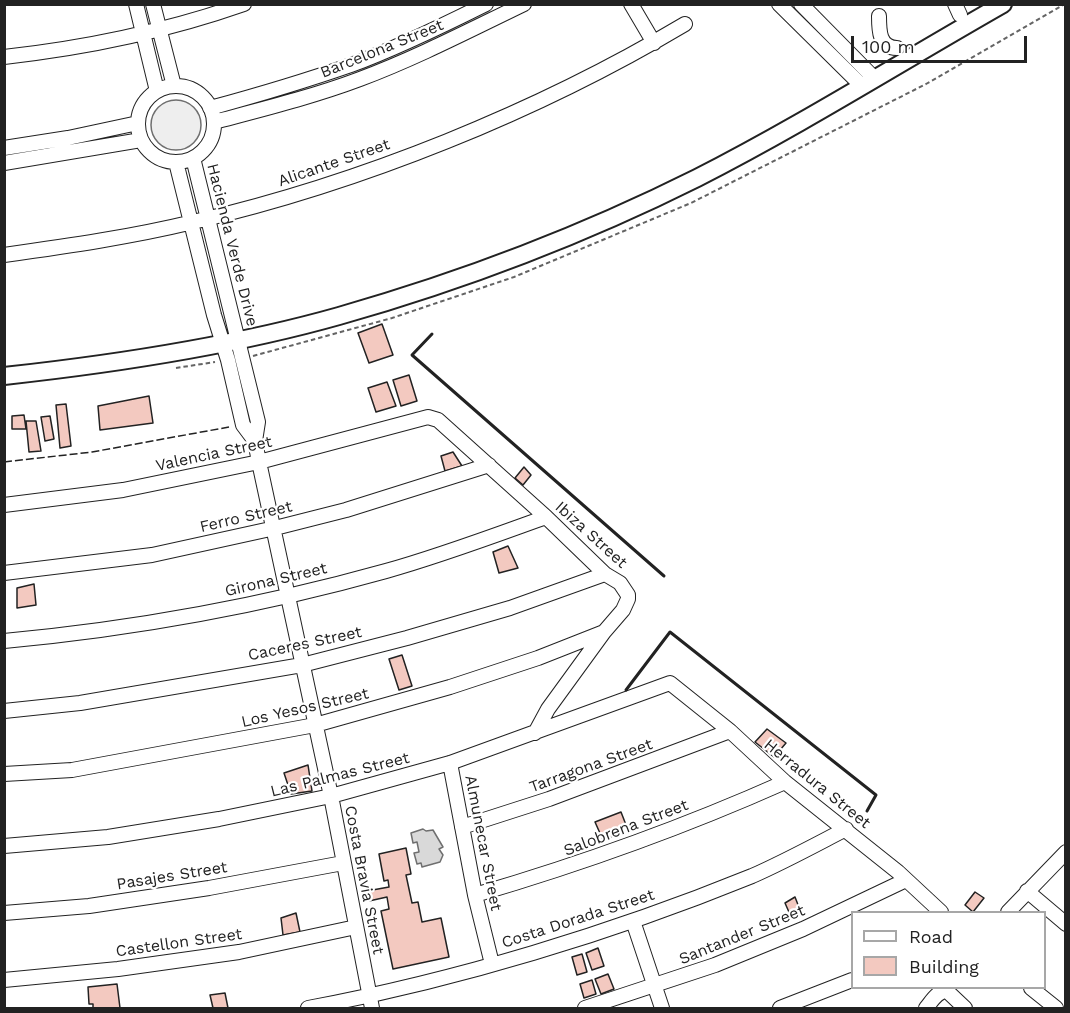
<!DOCTYPE html>
<style>
body{margin:0}
#map{position:relative;width:1070px;height:1013px;overflow:hidden;background:#fff;font-family:"Work Sans",sans-serif}
canvas{display:block}
.frame{position:absolute;inset:0;border:6px solid #222;pointer-events:none}
.legend{position:absolute;left:851px;top:911px;width:195px;height:78px;box-sizing:border-box;background:#fff;border:2px solid #a7a7a7;margin:0;padding:8px 10px;list-style:none;font-size:18px;color:#222}
.legend li{display:flex;align-items:center;gap:12px;height:30px}
.legend b{width:30px;border:2px solid #a7a7a7}
.scale{position:absolute;left:851px;top:36px;width:176px;height:27px;box-sizing:border-box;border:3px solid #222;border-top:0;padding-left:8px;font-size:18px;line-height:21px;white-space:nowrap;color:#222;-webkit-text-stroke:4px #fff;paint-order:stroke}
</style>
<div id="map">
<canvas width="1070" height="1013"></canvas>
<div class="frame"></div>
<ul class="legend">
<li><b style="height:8px;background:#fff"></b>Road</li>
<li><b style="height:16px;background:#f3c9c0"></b>Building</li>
</ul>
<div class="scale">100 m</div>
</div>
<script>
const g = document.querySelector('canvas').getContext('2d');
g.lineJoin = 'round';
function paint(path, color) { g.fillStyle = color; g.fill(path, 'evenodd'); }
function strokePath(path, color, width, dash) { g.strokeStyle = color; g.lineWidth = width; g.lineCap = dash ? 'butt' : 'round'; g.setLineDash(dash || []); g.stroke(path); }
function write(font, color, halo, rows, align = 'center') {
  g.font = font + ' "Work Sans",sans-serif'; g.lineWidth = 4.5; g.setLineDash([]); g.textBaseline = 'middle'; g.strokeStyle = halo; g.fillStyle = color; for (const [text, x, y, turn = 0] of rows) {
    g.save(); g.translate(x, y); g.rotate((+turn || 0) * Math.PI / 180); g.textAlign = isNaN(turn) ? turn : align; if (halo) g.strokeText(text, 0, 0); g.fillText(text, 0, 0); g.restore();
  }
}
const green = new Path2D(`
 M151 125a25 25 0 1 1 50 0a25 25 0 1 1-50 0Z`);
paint(green, '#eee');
strokePath(green, '#6f6f6f', 1.5);
const water = new Path2D(`
 M423,829L426,831L433,830L443,847L439,849L443,855L440,862L422,867L421,863L417,864L414,853L419,852L417,842L413,843L411,833Z`);
paint(water, '#d9d9d9');
strokePath(water, '#6f6f6f', 1.5);
const building = new Path2D(`
 M382,324L393,355L369,363L358,333Z
 M409,375L417,401L401,406L393,380Z
 M387,382L396,406L376,412L368,388Z
 M149,396L153,423L100,430L98,406Z
 M66,404L71,446L60,448L56,405Z
 M24,415L26,429H12V416Z
 M50,416L54,439L45,441L41,417Z
 M26,421H36L41,451L29,452Z
 M453,452L462,466L445,471L441,456Z
 M524,467L531,475L523,485L515,478Z
 M508,546L518,568L499,573L493,552Z
 M34,584L36,605L17,608V588Z
 M402,655L412,686L399,690L389,659Z
 M767,729L786,743L774,757L755,742Z
 M308,765L312,791L291,794L284,773Z
 M621,812L628,830L603,840L595,822Z
 M406,848L411,874L406,875L412,903L418,902L422,922L441,918L449,957L393,969L381,911L389,909L387,897L369,901L367,891L389,887L388,880L384,881L379,854Z
 M975,892L984,898L973,912L965,905Z
 M795,897L802,915L792,919L785,903Z
 M296,913L300,932L283,935L281,918Z
 M598,948L604,966L592,970L586,953Z
 M582,954L587,972L577,975L572,957Z
 M608,974L614,989L601,994L595,979Z
 M592,980L596,994L584,998L580,984Z
 M117,984L120,1008H93V1004H89L88,987Z
 M225,993L228,1008H213L210,995Z`);
paint(building, '#f3c9c0');
strokePath(building, '#222', 1.5);
const minor = new Path2D(`
 M136,4L157,91
 M153,4L174,86
 M631,4L654,43
 M779,4L861,85
 M801,4L874,78
 M955,4L960,15
 M879,16C879,30 879,48 897,48
 M4,57C85,48 167,31 244,4
 M138 124a38 38 0 1 1 76 0a38 38 0 1 1-76 0Z
 M210,108C258,95 305,81 351,65C397,48 442,26 486,4
 M214,122C263,109 312,97 360,79C416,58 470,30 524,4
 M4,148L68,138L138,123
 M193,158L258,422L255,441L259,462L331,796L372,1008
 M176,162L214,315L228,360L243,425L255,441
 M4,163L141,140
 M4,255C68,246 131,237 193,222C361,183 537,112 685,24
 M4,505L123,490L259,462L428,417L438,420L546,517L605,574L620,583L628,595V599L623,610L604,632L548,709L535,733
 M4,573L152,555L275,528L346,510L489,465
 M4,641C133,629 261,606 386,571C440,556 493,536 546,517
 M4,711L80,703L302,665L407,638L510,608L605,574
 M450,763L475,895L492,964
 M4,774L72,770L315,725L450,687L538,658L604,632
 M462,827L549,799L730,731
 M4,846L108,837L219,819L331,796L450,763L670,683L730,731L785,782L898,872L941,912
 M1027,891L1066,924
 M475,895C581,864 684,827 785,782
 M1008,912L1066,852
 M4,913L89,906L209,888L343,863
 M633,921L662,1008
 M4,980L118,969L239,952L356,927
 M1031,988L1056,1008
 M308,1008C457,980 612,933 752,876C784,862 815,845 846,829
 M585,1008L715,965L803,929L906,880
 M780,1008L852,980
 M926,1008C932,1001 937,991 947,991L965,1008`);
const major = new Path2D(`
 M4,376C114,364 233,346 339,316C462,281 583,235 697,178C801,125 901,62 1003,4`);
strokePath(minor, '#222', 16);
strokePath(major, '#222', 20);
strokePath(new Path2D(`
 M253,356L392,318L514,277L691,203L926,84L1065,4
 M176,368L215,362`), '#646464', 2, [4.5, 3]);
strokePath(minor, '#fff', 14);
strokePath(major, '#fff', 16);
strokePath(new Path2D(`
 M4,462L92,452L229,427`), '#222', 1.5, [8, 3]);
strokePath(new Path2D(`
 M432,334L412,355L664,576
 M626,690L670,632L876,795L867,811`), '#222', 3);
write('16px', '#222', '#fff', [
 ["Barcelona Street",382,49,-22],
 ["Alicante Street",334,163,-19],
 ["Hacienda Verde Drive",232,245,76],
 ["Valencia Street",214,454,-12],
 ["Ferro Street",246,517,-13],
 ["Ibiza Street",591,535,42],
 ["Girona Street",276,580,-13],
 ["Caceres Street",305,644,-12],
 ["Los Yesos Street",305,708,-13],
 ["Tarragona Street",591,766,-20],
 ["Las Palmas Street",340,775,-14],
 ["Herradura Street",817,784,39],
 ["Salobrena Street",626,828,-21],
 ["Almunecar Street",483,843,79],
 ["Pasajes Street",172,876,-9],
 ["Costa Bravia Street",364,880,79],
 ["Costa Dorada Street",578,919,-18],
 ["Santander Street",742,935,-22],
 ["Castellon Street",179,943,-8]
]);
</script>
